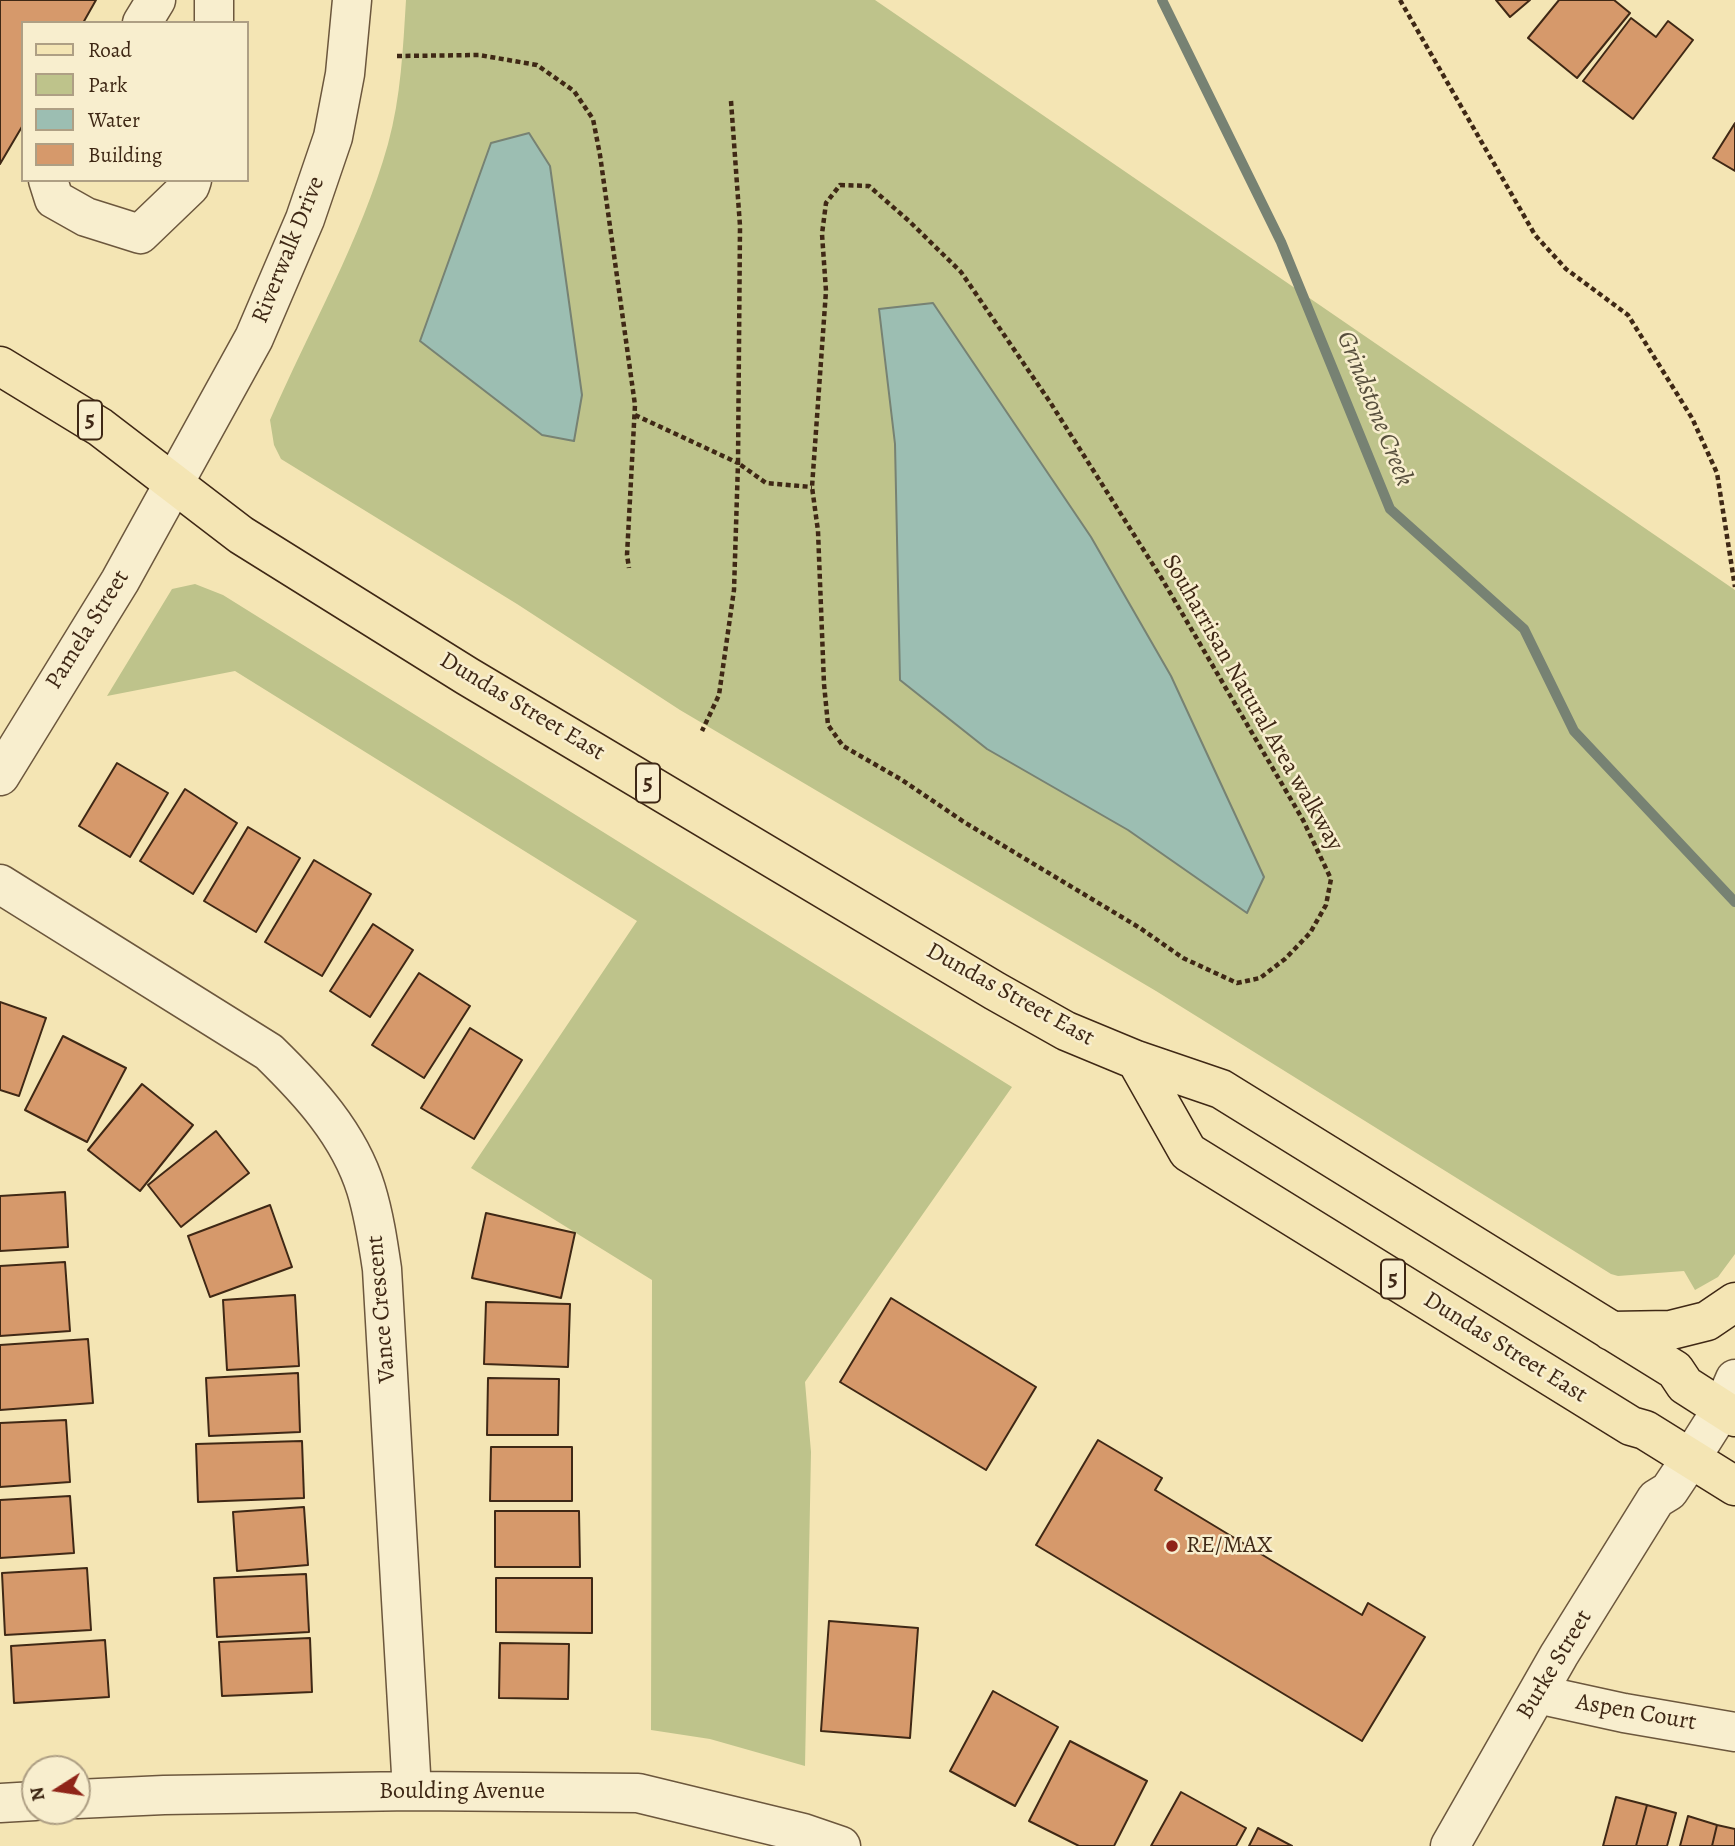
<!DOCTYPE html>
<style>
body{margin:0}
#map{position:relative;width:1735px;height:1846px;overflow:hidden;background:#f4e5b4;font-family:Alegreya,serif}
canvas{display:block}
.legend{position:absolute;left:21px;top:21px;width:228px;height:161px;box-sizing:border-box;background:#f8eece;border:2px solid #ae9f84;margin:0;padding:9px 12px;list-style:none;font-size:21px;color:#3f2815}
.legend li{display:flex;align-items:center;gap:14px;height:35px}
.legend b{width:35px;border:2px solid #ae9f84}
.north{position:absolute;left:21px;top:1755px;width:70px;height:70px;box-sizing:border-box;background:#f8eece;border:2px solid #ae9f84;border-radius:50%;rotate:258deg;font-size:19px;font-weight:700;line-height:28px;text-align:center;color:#3f2815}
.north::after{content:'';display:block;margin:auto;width:24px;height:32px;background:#8f2418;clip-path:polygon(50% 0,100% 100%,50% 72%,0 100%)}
</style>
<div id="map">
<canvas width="1735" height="1846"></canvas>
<ul class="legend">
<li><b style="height:9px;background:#f4e5b4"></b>Road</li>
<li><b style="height:19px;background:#bec38b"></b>Park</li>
<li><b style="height:19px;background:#9cbeb2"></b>Water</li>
<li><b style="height:19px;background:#d6996b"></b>Building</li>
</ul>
<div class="north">N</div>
</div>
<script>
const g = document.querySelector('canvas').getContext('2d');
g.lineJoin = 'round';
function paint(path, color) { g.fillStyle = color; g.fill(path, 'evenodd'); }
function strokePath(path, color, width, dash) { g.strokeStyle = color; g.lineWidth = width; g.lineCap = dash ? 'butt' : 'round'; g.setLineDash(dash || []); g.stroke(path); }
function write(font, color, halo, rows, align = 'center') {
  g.font = font + ' Alegreya,serif'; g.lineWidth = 5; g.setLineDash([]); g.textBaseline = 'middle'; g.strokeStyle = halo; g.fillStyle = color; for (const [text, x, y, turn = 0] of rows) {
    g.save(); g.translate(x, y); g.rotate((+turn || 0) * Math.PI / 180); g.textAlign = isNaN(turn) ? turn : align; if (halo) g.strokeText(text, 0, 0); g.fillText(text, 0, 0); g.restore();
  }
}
paint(new Path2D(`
 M406,0H875L1735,590V1254L1718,1277L1695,1290L1684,1271L1618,1276L1611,1274L1156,991L680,710L517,604L281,459L274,445L270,420C310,328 361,240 388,144C401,97 403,48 406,0Z
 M195,584L223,595L1012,1087L805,1382L811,1452L805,1766L710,1739L651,1730L652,1280L471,1168L637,921L235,671L107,696L172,589Z`), '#bec38b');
const water = new Path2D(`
 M529,133L550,166L582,395L574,441L542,435L420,341L491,143Z
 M933,303L1091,537L1171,676L1264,877L1247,913L1128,830L987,749L900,680L895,444L879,309Z`);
paint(water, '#9cbeb2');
strokePath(water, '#778273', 2);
strokePath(new Path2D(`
 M1162,0L1281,242L1390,509L1524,629L1574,731L1735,902`), '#778273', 10);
const building = new Path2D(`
 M0,0H96L83,23H23V125L0,164Z
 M1496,0H1530L1510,17Z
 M1559,0H1614L1630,13L1577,78L1528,38Z
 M1631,18L1656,37L1668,21L1693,40L1633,119L1583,81Z
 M1735,123V171L1713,158Z
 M117,763L168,793L130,857L79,826Z
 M185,789L237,823L193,894L140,861Z
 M248,827L300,858L256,932L204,901Z
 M314,860L371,894L322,976L265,942Z
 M373,924L413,950L370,1017L330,991Z
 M419,973L470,1006L424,1078L372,1045Z
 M0,1002L46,1018L19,1096L0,1090Z
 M470,1028L522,1060L474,1139L421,1108Z
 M63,1036L126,1068L87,1142L25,1110Z
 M142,1084L193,1125L140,1191L88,1150Z
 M216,1131L249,1173L181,1227L148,1185Z
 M65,1192L68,1247L0,1251V1196Z
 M270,1205L292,1267L210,1297L188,1236Z
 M486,1213L575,1233L561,1298L472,1278Z
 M65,1262L70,1331L0,1336V1266Z
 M295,1295L299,1366L227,1370L223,1300Z
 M891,1298L1036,1387L986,1470L840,1382Z
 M486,1302L570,1304L568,1367L484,1364Z
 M88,1339L93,1403L0,1410V1345Z
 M298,1373L300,1432L209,1436L206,1378Z
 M488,1378L559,1379L558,1435H487Z
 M66,1420L70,1482L0,1487V1423Z
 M1098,1440L1162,1478L1155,1490L1362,1615L1368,1603L1425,1637L1362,1741L1036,1545Z
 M302,1441L304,1498L198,1502L196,1444Z
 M491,1447H572V1501H490Z
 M70,1496L74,1553L0,1558V1500Z
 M304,1507L308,1565L237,1571L233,1512Z
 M495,1511H579L580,1567H495Z
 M87,1568L91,1630L5,1635L2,1573Z
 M306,1574L309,1632L217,1637L214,1578Z
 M496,1578H592V1633L496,1632Z
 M829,1621L918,1628L910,1738L821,1731Z
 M310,1638L312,1692L222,1696L219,1642Z
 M105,1640L109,1697L14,1703L11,1646Z
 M500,1643L569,1644L568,1699L499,1698Z
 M993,1691L1058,1727L1015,1806L950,1771Z
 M1070,1741L1147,1781L1114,1846H1079L1029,1821Z
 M1181,1792L1246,1828L1236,1846H1151Z
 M1616,1797L1647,1805L1636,1846H1603Z
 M1647,1805L1676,1813L1667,1846H1636Z
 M1688,1816L1717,1825L1712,1846H1680Z
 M1717,1825L1735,1829V1846H1712Z
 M1258,1828L1292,1846H1249Z`);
paint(building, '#d6996b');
strokePath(building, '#3f2815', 2);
const minor = new Path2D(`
 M142,23L156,0
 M214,23V0
 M48,180L54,199L86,217L140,234L190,186L192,180
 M0,776L120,581L254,338L305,219L333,137L345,74L352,0
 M0,884L269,1052C309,1091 349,1134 366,1189C374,1215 378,1242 382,1269L412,1791
 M1537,1694L1624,1713L1735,1732
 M77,1799L164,1795L412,1791L638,1793L803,1833L841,1846
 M0,1803L35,1801
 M1450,1846L1559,1655L1656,1499L1669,1491L1691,1458L1722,1409L1735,1379`);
const major = new Path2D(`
 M0,366L100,427L241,535L467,676L995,991L1066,1031L1136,1060L1221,1089L1675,1370L1685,1385L1735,1417
 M1136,1060L1188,1152L1631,1426L1645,1430L1735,1486
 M1611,1331L1671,1330L1707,1321L1735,1302`);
strokePath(minor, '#6c573d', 41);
strokePath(major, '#3f2815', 41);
strokePath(new Path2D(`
 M1400,0L1535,235L1566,269L1628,315L1692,418L1717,473L1735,587
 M397,56L479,55L537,65L574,91L593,119L600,155L635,405L627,555L629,568
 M731,101L740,226L738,463L766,483L812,487
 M840,185L869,186L909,221L961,272L1050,402L1162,579L1303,820L1331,879L1326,905L1310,933L1285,959L1260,978L1237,983L1183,958L1140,928L964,822L902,780L843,746L828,725L824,684L818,531L812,487L826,291L822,234L826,203Z
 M635,415L738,463L734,590L719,695L702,731`), '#3f2815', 4.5, [5, 3.5]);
strokePath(minor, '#f8eece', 38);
strokePath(major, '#f4e5b4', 38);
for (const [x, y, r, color] of [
 [1172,1546,7,"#8f2418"]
]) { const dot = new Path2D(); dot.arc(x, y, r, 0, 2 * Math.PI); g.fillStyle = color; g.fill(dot); strokePath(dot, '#f8eece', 2.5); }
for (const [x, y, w] of [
 [90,420,24],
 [648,783,24],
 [1393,1279,24]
]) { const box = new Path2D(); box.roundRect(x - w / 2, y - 19.5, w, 39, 5); g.fillStyle = '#f8eece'; g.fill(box); strokePath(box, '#3f2815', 2); }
write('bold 23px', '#3f2815', null, [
 ["5",90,420],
 ["5",648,783],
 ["5",1393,1279]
]);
write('24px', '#3f2815', '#f8eece', [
 ["Riverwalk Drive",289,250,-68],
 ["Pamela Street",88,630,-58],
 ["Souharrisan Natural Area walkway",1252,703,60],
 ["Dundas Street East",522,707,31],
 ["Dundas Street East",1010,995,29],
 ["Vance Crescent",382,1309,-95],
 ["Dundas Street East",1505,1348,32],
 ["Burke Street",1555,1665,-59],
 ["Aspen Court",1636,1713,10],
 ["Boulding Avenue",462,1792]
]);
write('24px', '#3f2815', '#f8eece', [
 ["RE/MAX",1186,1546]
], 'left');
write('italic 26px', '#564e3c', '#f8eece', [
 ["Grindstone Creek",1374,409,68]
]);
</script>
